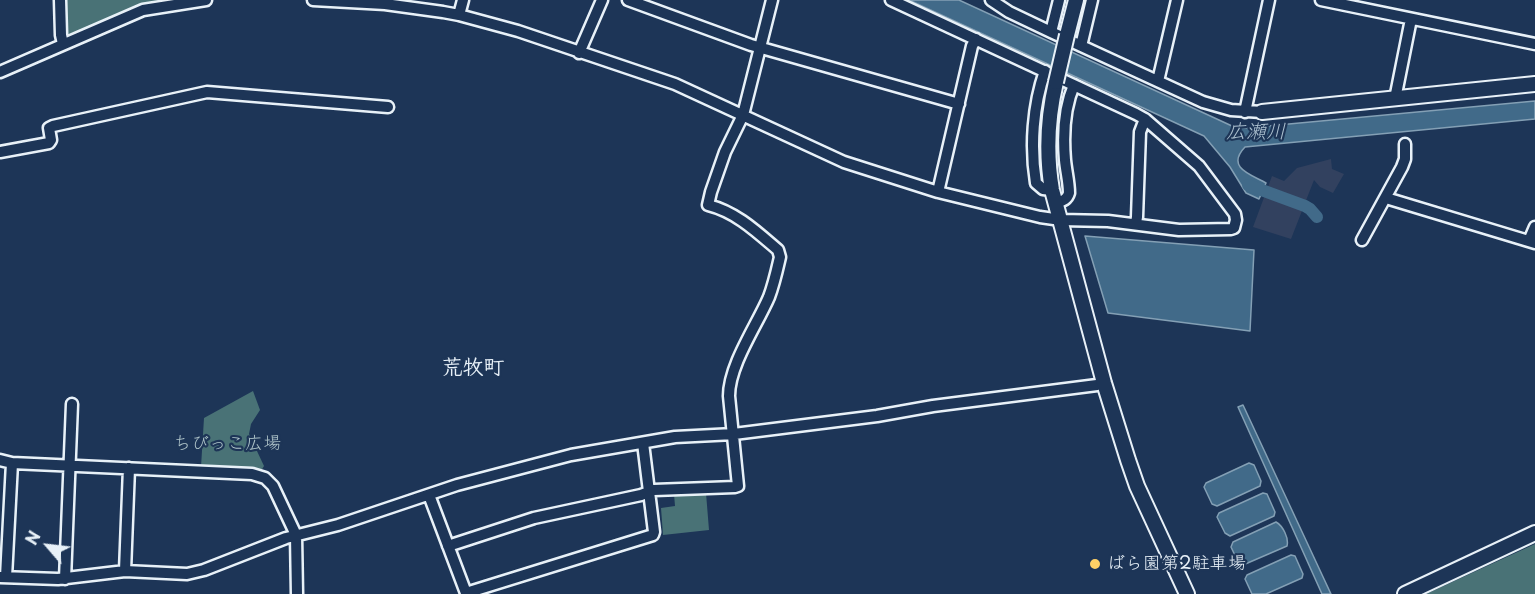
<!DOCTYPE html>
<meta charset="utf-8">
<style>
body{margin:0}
#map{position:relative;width:1535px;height:594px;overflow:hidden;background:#1d3557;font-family:"Playpen Sans",sans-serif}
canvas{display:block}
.north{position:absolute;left:18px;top:516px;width:60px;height:60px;-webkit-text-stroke:4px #1d3557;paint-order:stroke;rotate:298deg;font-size:16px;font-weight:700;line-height:24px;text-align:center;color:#e8f1f8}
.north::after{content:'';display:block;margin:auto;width:21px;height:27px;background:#e8f1f8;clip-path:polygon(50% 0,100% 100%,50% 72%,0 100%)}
</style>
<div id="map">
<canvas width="1535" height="594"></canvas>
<div class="north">N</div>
</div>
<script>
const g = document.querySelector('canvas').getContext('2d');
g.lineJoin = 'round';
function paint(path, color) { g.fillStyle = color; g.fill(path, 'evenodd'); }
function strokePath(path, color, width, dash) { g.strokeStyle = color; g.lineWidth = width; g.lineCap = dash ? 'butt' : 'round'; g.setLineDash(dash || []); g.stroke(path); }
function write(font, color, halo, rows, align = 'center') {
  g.font = font + ' "Playpen Sans","Klee One",sans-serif'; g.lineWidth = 4.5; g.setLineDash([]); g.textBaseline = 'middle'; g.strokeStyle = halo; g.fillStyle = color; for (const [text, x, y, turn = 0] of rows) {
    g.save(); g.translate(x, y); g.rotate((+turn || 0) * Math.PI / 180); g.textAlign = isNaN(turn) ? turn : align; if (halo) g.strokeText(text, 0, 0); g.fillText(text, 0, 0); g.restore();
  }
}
paint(new Path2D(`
 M1331,159L1332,169L1344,174L1333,193L1320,187L1314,180L1291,239L1253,227L1272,176L1284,181L1297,168Z`), '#32415f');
paint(new Path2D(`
 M65,0H179L71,36L65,32Z
 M253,391L260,410L251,424L249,434L264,466L261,471L201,467L204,418Z
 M706,493L709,530L663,535L661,508L675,506L674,494Z
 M1535,544V594H1426Z`), '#497276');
const water = new Path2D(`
 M909,0H959L1232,126L1246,128L1535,101V119L1245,147C1225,168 1252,175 1266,183L1259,199L1246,193L1230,167L1204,136Z
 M1085,236L1254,250L1250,331L1108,313Z
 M1243,405L1331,594H1322L1238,407Z
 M1249,463L1254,465L1261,481L1260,486L1217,506L1212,504L1204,487L1206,483Z
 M1263,493L1267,494L1275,512L1274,516L1230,536L1225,533L1217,517L1219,513Z
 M1276,522C1283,526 1289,538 1287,546L1243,565L1239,564L1231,547L1233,542Z
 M1291,555L1295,556L1303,574L1302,578L1266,594H1252L1245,579L1247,575Z`);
paint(water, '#416a89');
strokePath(water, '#84a0b5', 1.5);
strokePath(new Path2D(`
 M1248,185L1305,206L1310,209L1317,217`), '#416a89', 12);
const minor = new Path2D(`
 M60,0L61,35L63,44
 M313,0L385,4L443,12L459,15L518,31L675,84L844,162L938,192L1040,217L1061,220L1108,221L1179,230L1231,229L1234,228L1236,220L1235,214L1199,166L1145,119L1136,114L891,0
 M628,0L751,45L959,104
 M991,0L1009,12L1051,32L1203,102L1231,110L1262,112
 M1321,0L1535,44
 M459,15L463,0
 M1051,32L1059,0
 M1081,46L1092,0
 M579,53L602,0
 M1045,71C1033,105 1030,147 1036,183L1043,189L1052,190
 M0,72L143,10L206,0
 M1158,81L1177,0
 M1397,99L1396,94L1411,19
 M1245,112L1269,0
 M0,152L49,143L51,140L49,128L53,126L207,92L388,107
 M938,192L972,46L976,39
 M1386,198L1535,243
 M1056,203C1062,201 1067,200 1069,193C1069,182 1066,171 1065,160C1063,136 1064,108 1074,85
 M1136,223L1137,217L1140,132L1145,119
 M1362,240L1402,167L1405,159V144
 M1529,241L1535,227
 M0,460L12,463L252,474L265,478L273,486L296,535L297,594
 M429,495L466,593L653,535L654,532L643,443
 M448,546L534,518L641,495L654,490L735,487L738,486L729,396C729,365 757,325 769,297C774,284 777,270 780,257L778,250C756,231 736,212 708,205L711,192L725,152L743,115L772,0
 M125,571L129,468
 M0,577L58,579L125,571L187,574L204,570L286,538L338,525L457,485L571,455L675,437L734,434L877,416L933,406L1097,385L1104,383
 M6,577L12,463
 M65,579L72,404`);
const tertiary = new Path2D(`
 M1067,35L1076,0
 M1056,82C1048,116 1046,155 1052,190L1104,383L1128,460L1137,486L1187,594
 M1262,112L1535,84
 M1405,594L1535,533`);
strokePath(minor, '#e8f1f8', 15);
strokePath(tertiary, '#e8f1f8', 18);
strokePath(minor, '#1d3557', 10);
strokePath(tertiary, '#1d3557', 14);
const tertiaryBridge = new Path2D(`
 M1056,82L1067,35`);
strokePath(tertiaryBridge, '#e8f1f8', 18, []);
strokePath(tertiaryBridge, '#1d3557', 14);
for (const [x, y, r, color] of [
 [1095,564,6,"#ffd166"]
]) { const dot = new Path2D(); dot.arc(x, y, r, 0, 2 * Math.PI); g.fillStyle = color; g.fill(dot); strokePath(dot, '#1d3557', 2); }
write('18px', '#b0c5ca', '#1d3557', [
 ["ちびっこ広場",227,444]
]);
write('18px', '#e8f1f8', '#1d3557', [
 ["ばら園第2駐車場",1107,564]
], 'left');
write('italic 20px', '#aec2d1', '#1d3557', [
 ["広瀬川",1256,132]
]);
write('bold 21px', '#e8f1f8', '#1d3557', [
 ["荒牧町",473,368]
]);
</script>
